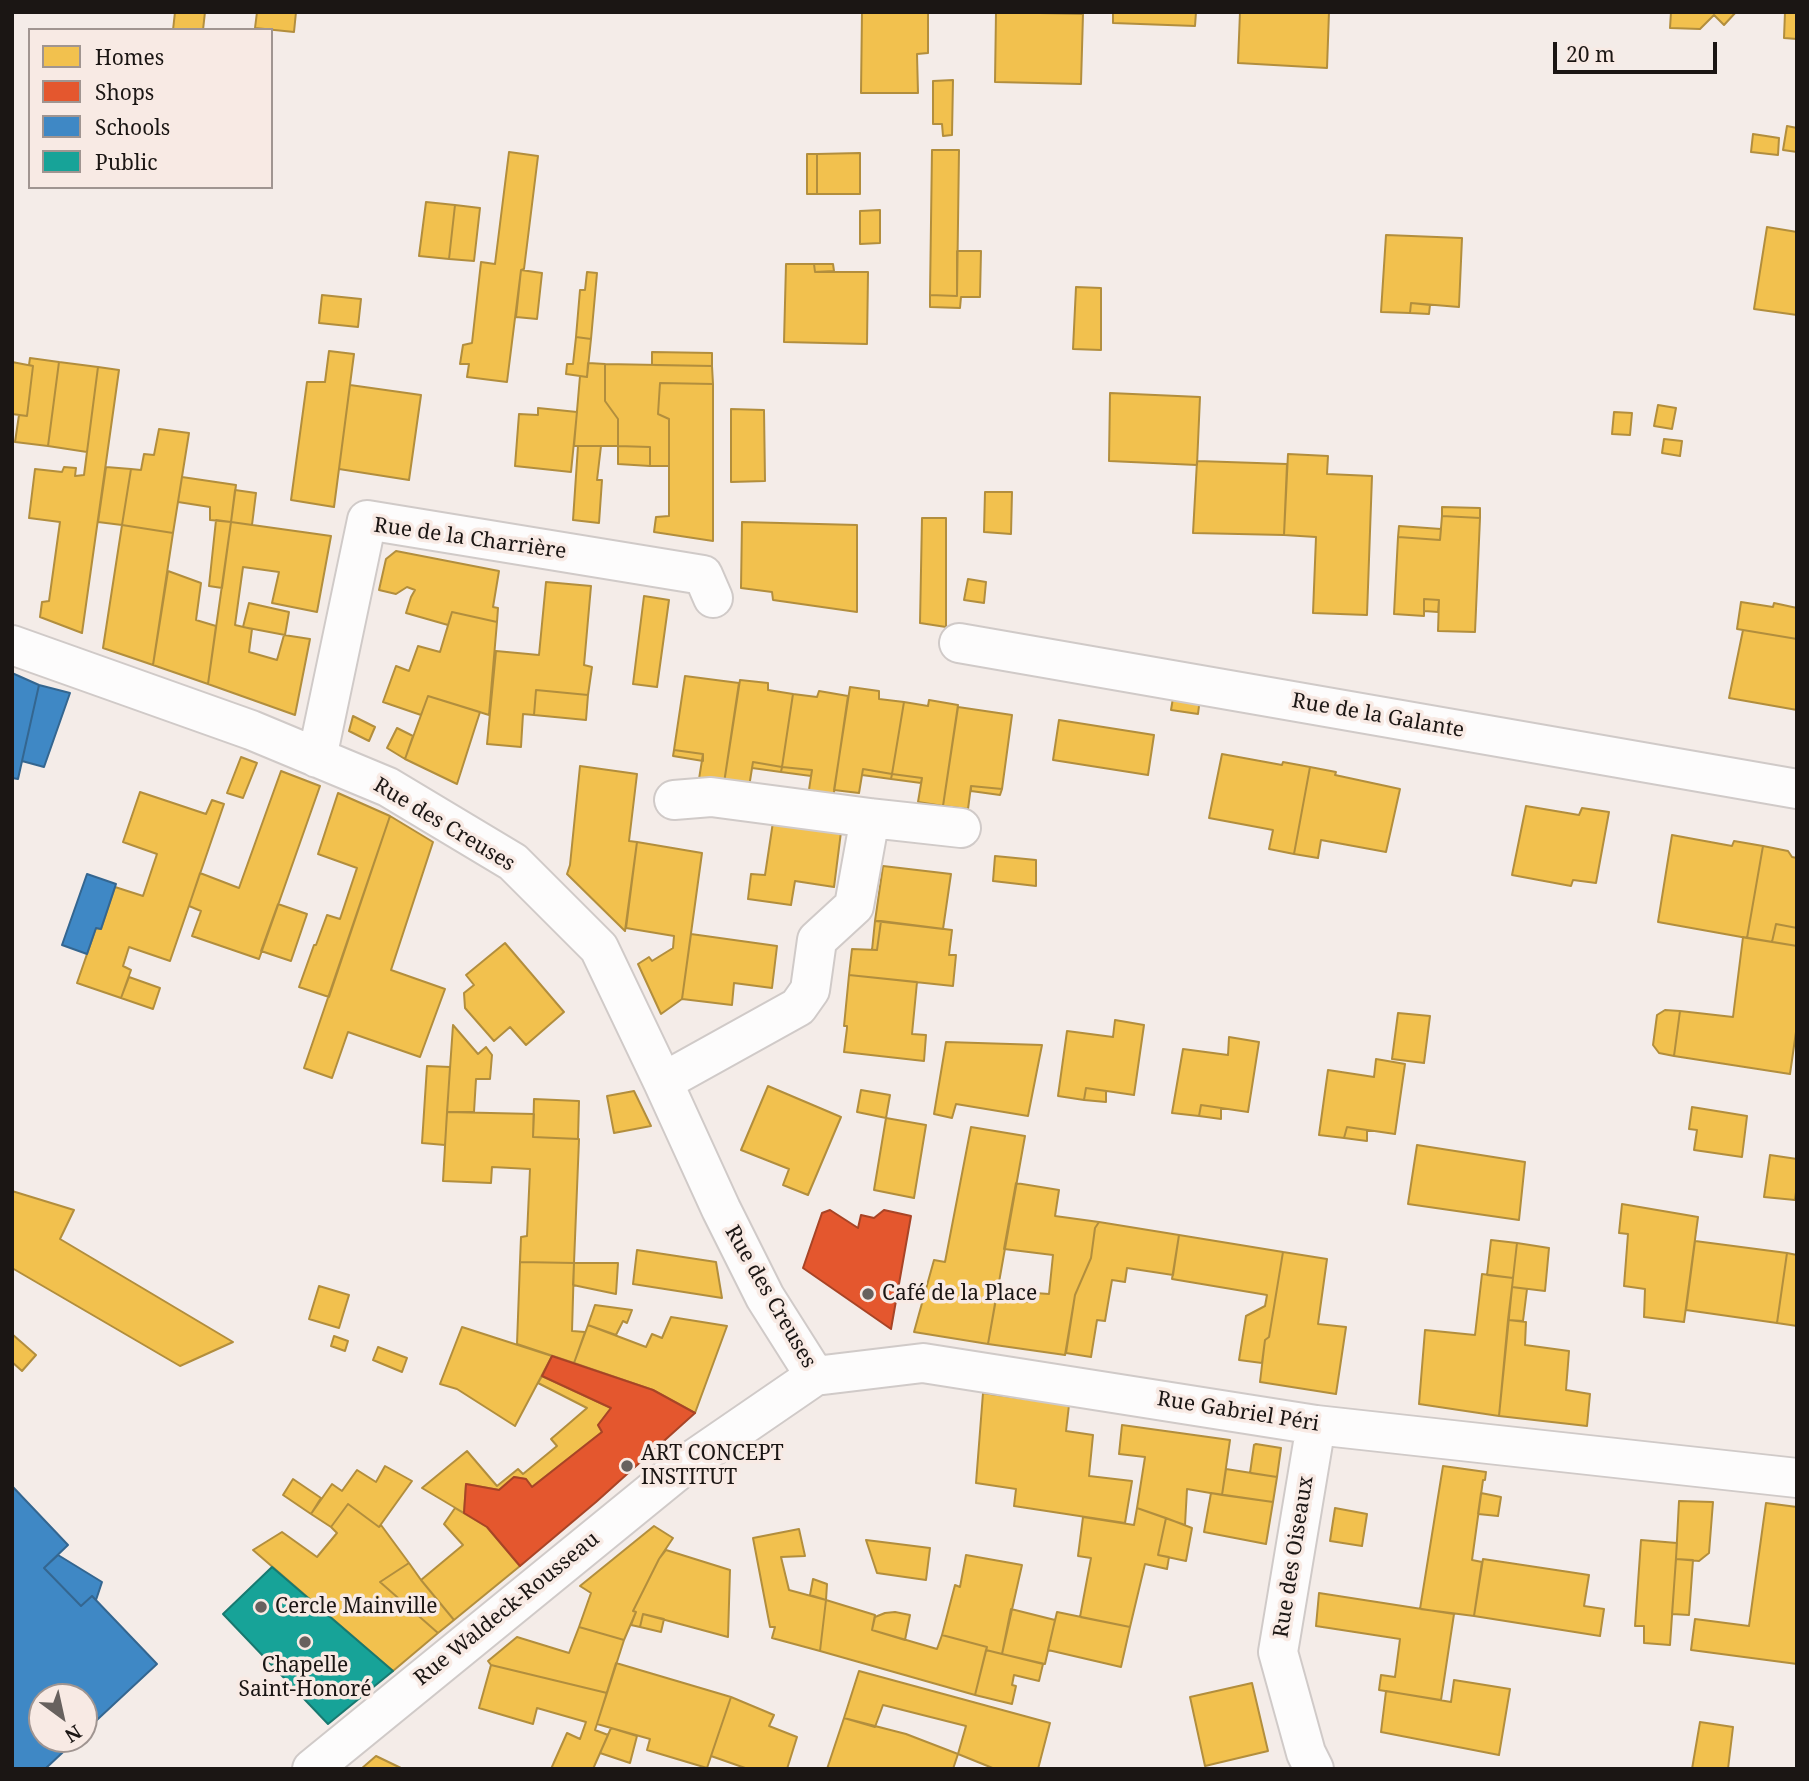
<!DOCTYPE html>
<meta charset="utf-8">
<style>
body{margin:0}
#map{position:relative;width:1809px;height:1781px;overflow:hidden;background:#f4ece8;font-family:"Noto Serif",serif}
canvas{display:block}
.frame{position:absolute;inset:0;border:14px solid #1b1614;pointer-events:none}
.legend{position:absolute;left:28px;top:28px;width:245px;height:161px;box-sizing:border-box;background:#f8eae4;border:2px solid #a09591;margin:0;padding:9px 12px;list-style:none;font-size:21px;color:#1b1614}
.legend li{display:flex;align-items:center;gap:14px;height:35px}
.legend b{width:35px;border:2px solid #a09591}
.north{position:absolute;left:28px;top:1683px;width:70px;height:70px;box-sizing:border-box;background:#f8eae4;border:2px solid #a09591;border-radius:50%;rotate:147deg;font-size:19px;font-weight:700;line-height:28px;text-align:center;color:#1b1614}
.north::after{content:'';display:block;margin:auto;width:24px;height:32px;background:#67615e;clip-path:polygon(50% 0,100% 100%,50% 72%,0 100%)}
.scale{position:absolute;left:1553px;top:42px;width:164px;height:32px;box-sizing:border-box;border:4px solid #1b1614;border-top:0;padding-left:9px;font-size:21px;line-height:24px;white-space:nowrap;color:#1b1614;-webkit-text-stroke:5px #f8eae4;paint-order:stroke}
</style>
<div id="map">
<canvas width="1809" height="1781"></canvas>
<div class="frame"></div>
<ul class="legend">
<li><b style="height:19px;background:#f2c14e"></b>Homes</li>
<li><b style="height:19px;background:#e4572e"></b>Shops</li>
<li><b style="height:19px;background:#3f88c5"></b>Schools</li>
<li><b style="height:19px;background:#17a398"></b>Public</li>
</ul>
<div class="north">N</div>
<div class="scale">20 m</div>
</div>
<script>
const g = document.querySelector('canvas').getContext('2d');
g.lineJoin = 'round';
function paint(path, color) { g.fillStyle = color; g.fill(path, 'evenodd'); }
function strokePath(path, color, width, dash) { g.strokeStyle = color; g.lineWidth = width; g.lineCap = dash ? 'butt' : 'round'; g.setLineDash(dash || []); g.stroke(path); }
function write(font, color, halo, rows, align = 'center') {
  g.font = font + ' "Noto Serif",serif'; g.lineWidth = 7; g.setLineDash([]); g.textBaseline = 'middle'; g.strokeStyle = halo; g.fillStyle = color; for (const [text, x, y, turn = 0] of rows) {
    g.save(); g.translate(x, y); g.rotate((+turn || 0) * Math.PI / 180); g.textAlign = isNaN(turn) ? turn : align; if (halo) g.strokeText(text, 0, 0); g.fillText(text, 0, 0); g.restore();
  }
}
const homes = new Path2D(`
 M175,12H205L203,30H173Z
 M257,12H296L294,32L255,28Z
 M862,12H928V53L917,54L918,93H861Z
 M996,12L1083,14L1081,84L995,82Z
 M1113,12H1196L1195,26L1113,23Z
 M1240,12H1329L1327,68L1238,63Z
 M1671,12H1736L1724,25L1714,15L1700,29L1670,28Z
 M1785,12H1797V39L1784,38Z
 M953,80L952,135L943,136L942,124H933V81Z
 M1787,126L1797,128V152L1783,150Z
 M1753,134L1779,138L1778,155L1751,152Z
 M932,150H959L957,296L930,295Z
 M509,152L538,156L524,269L521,270L507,382L467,377L469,364H460L463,345L472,343L481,262L495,264Z
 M860,153V194H817V154Z
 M807,154H817V194H807Z
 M426,202L455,205L449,259L419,256Z
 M455,205L480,208L474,261L449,259Z
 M880,210V243L860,244V211Z
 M1767,227L1797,232V315L1754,309Z
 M1386,235L1462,238L1459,307L1411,303L1410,313L1381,312Z
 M957,251H981L980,297H961L960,308L930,307V295L957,296Z
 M786,264H814L815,272H868L867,344L784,342Z
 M814,264H833L834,271L815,272Z
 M521,270L542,273L537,319L516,317Z
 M587,272L597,273L591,339L576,337L580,290H585Z
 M1076,287L1101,288V350L1073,349Z
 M322,295L361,299L358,327L319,323Z
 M1411,303L1430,305L1429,314L1410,313Z
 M576,337L591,339L587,377L566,374L567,364H573Z
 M329,351L354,354L334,507L291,500L307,382H325Z
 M652,352L712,353V366L652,365Z
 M30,358L59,362L48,446L15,442L19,415L27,416L33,366L29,365Z
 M12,362L33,366L27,416L12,414Z
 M59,362L98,367L87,452L48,446Z
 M588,363L605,364V401L618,419V446H574L580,376L587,377Z
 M605,364L712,366L713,384L660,383L658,414L669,419V466H650V447L618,446V419L605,401Z
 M98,367L119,370L82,633L40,617L42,602L49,601L60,522L29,518L35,469L62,472L64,467L76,468L75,476L84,475Z
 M660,383L713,384V541L654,532L656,517L669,516V419L658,414Z
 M350,385L421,395L409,480L339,469Z
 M1110,393L1200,397L1197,465L1109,461Z
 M1658,405L1676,408L1672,429L1654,426Z
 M538,408L577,412L571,472L515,466L519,414L538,415Z
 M731,409L764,410L765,481L731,482Z
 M1614,412L1632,413L1630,435L1612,434Z
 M159,429L189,433L173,533L122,525L131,469L141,470L144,454L154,455Z
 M1664,439L1682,441L1680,456L1662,453Z
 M578,446H601L597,480H602L599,523L573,520Z
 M618,446L650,447V466L618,464Z
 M1288,454L1328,456L1327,474L1372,476L1367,615L1313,613L1316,537L1284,535Z
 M1197,461L1287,464L1284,535L1193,533Z
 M106,467L131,469L122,525L98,522Z
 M182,477L236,485L231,522L210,520V507L178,502Z
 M235,490L256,493L252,525L231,522Z
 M985,492H1012L1011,534L984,532Z
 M1442,507L1480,508V518L1442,516Z
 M1442,516L1480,518L1475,632L1438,631L1439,600L1424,599V616L1394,614L1398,537L1440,540Z
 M922,518H946V627L920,623Z
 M216,520L231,522L222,588L209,586Z
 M231,522L331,536L317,612L272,603L279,572L243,567L235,625L252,629L249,652L277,660L284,635L310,639L295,715L208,684Z
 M742,522L857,525V612L773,600L772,592L741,588Z
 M122,525L173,533L153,665L103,648Z
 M1399,526L1441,529L1440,540L1398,537Z
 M396,551L499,571L493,607L498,608L497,622L452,612L448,625L406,613L411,597L415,590L407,587L396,594L379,590L386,559Z
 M168,571L201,583L196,620L216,626L208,684L153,665Z
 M968,579L986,582L984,603L964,600Z
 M546,582L591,586L584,665L592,667L588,695L536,690L534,715L523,714L521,747L487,744L496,651L539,655Z
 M644,596L669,600L657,687L633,684Z
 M1424,599L1439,600L1438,612L1424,611Z
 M1741,602L1773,607L1774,603L1797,608V639L1737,629Z
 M249,603L289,612L285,635L243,627Z
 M452,612L497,622L489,715L428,696L421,715L383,702L396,666L409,671L418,646L440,652Z
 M1743,630L1797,639V710L1729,698Z
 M685,676L739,683L724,783L699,779L703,754L674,750Z
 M740,680L768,683V690L793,694L782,767L753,762L749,787L724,783Z
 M850,687L879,691V699L904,702L892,774L863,769L859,793L834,790Z
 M536,690L588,695L586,720L534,715Z
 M819,691L848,696L833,799L808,796L812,770L782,767L793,694L817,697Z
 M1174,692L1200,698L1198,714L1171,710Z
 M428,696L480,712L457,784L405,759Z
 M929,700L958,705L943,806L918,802L922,778L892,774L904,702L928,706Z
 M958,707L1012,715L1002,789L971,786L968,809L943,806Z
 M353,716L375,727L369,741L349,731Z
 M1059,720L1154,735L1148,775L1053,760Z
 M397,728L413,736L405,759L387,748Z
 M674,750L703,754V761L673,756Z
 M1222,754L1282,765L1283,762L1310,767L1294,854L1269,849L1273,830L1209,818Z
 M241,757L257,763L243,798L227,793Z
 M753,762L782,767L781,772L752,768Z
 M580,766L637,774L629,841L637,842L625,931L567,874L570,865Z
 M782,767L812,770L811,776L781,772Z
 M1310,767L1336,772L1335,775L1400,789L1386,852L1321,840L1318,858L1294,854Z
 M863,769L892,774L891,779L862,775Z
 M281,771L320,786L259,959L192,936L201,911L189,906L200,873L239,888Z
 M892,774L922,778L921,783L891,779Z
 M971,786L1002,789L1000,795L971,791Z
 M140,792L206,814L212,800L224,804L170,961L129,947L123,966L131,970L121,998L77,983L96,928L101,929L115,887L143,896L157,854L123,842Z
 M338,793L390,816L329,997L299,987L314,945H316L327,915L340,919L357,868L318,854Z
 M1526,806L1579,815L1582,808L1609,812L1596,883L1573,880L1571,886L1512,875Z
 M390,816L433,842L391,970L445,989L420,1057L348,1032L332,1078L304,1068Z
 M773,822L841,832L834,887L795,881L791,905L748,899L751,874L765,875Z
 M1672,835L1732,846L1734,841L1763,846L1747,938L1658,922Z
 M637,842L702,853L682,999L661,1014L638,964L649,957L652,961L673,948L674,936L626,928Z
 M1763,846L1788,851L1792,857L1797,858V928L1776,924L1772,942L1747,938Z
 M995,856L1036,860V886L993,881Z
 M883,866L951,874L943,929L875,921Z
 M278,904L307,914L291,961L261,951Z
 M875,921H881L877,950H872Z
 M881,921L952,930L949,955H956L953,986L849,975L852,949L877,950Z
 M1776,924L1797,928V946L1772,942Z
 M691,934L777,946L772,988L734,983L732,1005L682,999Z
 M1743,937L1797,946V1025L1790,1074L1674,1056L1680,1011L1733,1017Z
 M505,943L564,1012L526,1045L510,1027L494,1041L465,1008L464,993L474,985L466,975Z
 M849,975L917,982L912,1034L926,1035L924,1061L844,1052L847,1028V1026H844Z
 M129,977L160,988L153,1009L121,998Z
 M1665,1010L1680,1011L1674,1056L1659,1053L1653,1045L1657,1015Z
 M1398,1013L1430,1016L1424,1063L1392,1059Z
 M1115,1020L1144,1025L1134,1095L1086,1088L1084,1100L1058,1096L1067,1031L1113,1037Z
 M453,1025L478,1054L486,1047L492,1055L490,1079H476L474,1112H447Z
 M1229,1037L1259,1042L1248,1112L1201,1105L1199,1116L1172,1113L1183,1049L1228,1055Z
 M946,1042L1042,1045L1028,1116L956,1104L952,1118L934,1114Z
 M1376,1059L1405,1064L1395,1134L1347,1127L1344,1138L1319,1135L1328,1070L1374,1077Z
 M427,1066L450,1067L445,1145L422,1143Z
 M768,1086L841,1117L808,1195L783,1185L789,1169L741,1150Z
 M1086,1088L1106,1091V1102L1084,1100Z
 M861,1090L890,1095L886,1118L857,1112Z
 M634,1091L651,1126L614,1133L607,1096Z
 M534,1099L579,1101L578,1139L533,1137Z
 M1201,1105L1221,1108V1119L1199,1116Z
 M1692,1107L1747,1116L1742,1157L1694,1150L1697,1130L1689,1129Z
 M447,1112L534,1114L533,1137L579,1139L574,1263L520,1262L521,1237L527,1236L530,1169L492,1167L491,1183L443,1181Z
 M886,1118L926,1125L914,1198L874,1190Z
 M971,1127L1025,1136L988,1344L914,1332L934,1260L945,1262Z
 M1347,1127L1367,1130V1141L1344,1138Z
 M1417,1145L1525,1162L1519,1220L1408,1204Z
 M1770,1155L1797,1159V1184L1795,1200L1764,1197Z
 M1016,1183L1059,1190L1055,1216L1099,1222L1095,1228L1091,1258L1075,1295L1065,1355L988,1344L996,1298L1032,1302L1035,1293L1049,1294L1053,1255L1004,1249Z
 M12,1191L74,1210L60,1239L233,1342L180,1366L12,1268Z
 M1622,1204L1698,1217L1684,1322L1644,1317L1645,1289L1624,1286L1628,1234L1619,1233Z
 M1099,1222L1179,1235L1173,1275L1127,1268L1125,1282L1112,1280L1105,1321L1097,1320L1091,1357L1066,1353L1075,1295L1091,1258L1095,1228Z
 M1179,1235L1283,1252L1269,1337L1265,1340L1262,1363L1239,1360L1246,1316L1265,1306L1267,1295L1172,1279Z
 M1491,1240L1517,1243L1513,1278L1487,1275Z
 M1695,1241L1787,1253L1777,1323L1686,1310Z
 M1517,1243L1549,1248L1545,1291L1512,1287Z
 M637,1250L716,1262L722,1298L633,1284Z
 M1283,1252L1327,1259L1318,1324L1346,1327L1336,1394L1260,1382L1265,1340L1269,1337Z
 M1787,1253L1797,1255V1326L1777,1323Z
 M520,1262L574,1263L572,1331L585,1332L574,1363L517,1344Z
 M574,1263H618L616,1294L573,1285Z
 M1482,1274L1513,1278L1499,1416L1419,1404L1425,1330L1475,1335Z
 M319,1286L349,1295L339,1328L309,1319Z
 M1512,1287L1527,1289L1523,1321L1508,1320Z
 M595,1305L632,1310L627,1323L623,1321L616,1335L588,1325Z
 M671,1317L727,1326L695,1413L653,1390L574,1363L588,1325L646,1347L652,1334L662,1338Z
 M1508,1320L1526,1322L1525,1345L1569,1351L1566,1390L1590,1394L1587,1426L1499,1416Z
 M462,1327L552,1356L515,1426L457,1389L440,1384Z
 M12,1334L36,1355L22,1371L12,1362Z
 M334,1336L348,1341L345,1351L331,1346Z
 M378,1347L407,1358L402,1372L373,1360Z
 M542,1376L611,1408L598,1425L602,1432L532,1487L526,1479L514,1477L499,1490L466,1484L464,1513L422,1488L467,1451L497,1486L518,1469L523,1474L557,1446L551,1439L587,1408L538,1383Z
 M983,1393L1069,1405L1066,1431L1093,1435L1089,1476L1132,1481L1125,1523L1014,1506L1016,1489L976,1483Z
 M1122,1425L1230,1440L1222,1495L1187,1489L1185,1525L1137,1508L1145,1457L1119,1454Z
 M1256,1444L1281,1448L1277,1477L1250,1473L1254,1445Z
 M385,1466L412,1481L379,1527L348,1504L331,1527L311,1514L332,1484L342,1491L357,1470L376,1482Z
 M1443,1466L1486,1472L1485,1480H1483L1472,1560L1482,1562L1474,1616L1420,1609Z
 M1226,1469L1277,1477L1273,1502L1222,1495Z
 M293,1479L321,1498L311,1514L283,1495Z
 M1211,1493L1273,1502L1266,1544L1204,1532Z
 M1481,1493L1501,1497L1498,1516L1478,1514Z
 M1679,1501L1713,1502L1709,1553L1699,1561L1676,1559Z
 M1766,1503L1797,1507V1664L1691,1650L1695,1619L1749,1626Z
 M348,1504L379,1527L381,1525L409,1563L380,1582L438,1633L393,1671L253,1550L282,1532L317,1557L337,1533L331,1527Z
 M455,1508L487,1527L520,1566L454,1620L421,1580L463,1545L444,1524Z
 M1137,1508L1166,1518L1158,1555L1169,1557L1167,1569L1145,1564L1130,1627L1080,1617L1091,1558L1078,1556L1083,1517L1134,1525Z
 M1335,1508L1367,1514L1362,1546L1330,1541Z
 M1166,1518L1192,1528L1186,1561L1158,1555Z
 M654,1526L673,1538L659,1559L633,1611L636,1612L624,1640L579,1627L591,1593L580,1586Z
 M799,1529L805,1556L781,1557L789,1590L826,1600L820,1651L772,1638L775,1627H770L753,1538Z
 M866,1540L930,1548L926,1580L877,1573Z
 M1641,1540L1677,1543L1670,1645L1644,1643V1626H1635Z
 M666,1550L730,1570L728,1637L643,1614L640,1627L631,1625L636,1612L633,1611L659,1559Z
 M966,1555L1022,1565L1002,1654L986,1650L987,1647L942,1635L955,1585L960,1587Z
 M1483,1559L1589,1575L1584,1606L1604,1609L1600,1636L1474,1616Z
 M1676,1559L1693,1560L1689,1615L1672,1614Z
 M409,1563L421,1580L454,1620L438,1633L380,1582Z
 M813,1579L827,1584L826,1600L810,1595Z
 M1319,1593L1454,1614L1441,1700L1379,1690L1381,1675L1395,1677L1400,1639L1316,1626Z
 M826,1600L875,1615L872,1630L937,1649L942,1635L987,1647L975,1695L820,1651Z
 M1011,1609L1055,1620L1045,1664L1002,1654Z
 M895,1612L910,1615L905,1640L872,1630L875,1617L885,1613Z
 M1057,1612L1130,1627L1121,1667L1048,1650Z
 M643,1614L664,1619L661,1632L640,1627Z
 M579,1627L624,1640L607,1693L491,1665L488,1661L517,1637L569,1653Z
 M986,1650L1043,1664L1039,1681L1014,1675L1012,1685L1016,1686L1012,1704L975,1695Z
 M616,1663L731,1697L707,1768L647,1750L650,1739L597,1724Z
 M491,1665L607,1693L595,1730L608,1735L593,1769H551L567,1733L580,1739L586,1722L537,1708L533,1724L479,1708Z
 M859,1671L1050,1723L1038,1769H995L958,1754L966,1726L883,1705L875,1727L844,1718Z
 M1454,1680L1510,1689L1499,1755L1381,1732L1386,1691L1451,1702Z
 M1252,1683L1268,1751L1205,1766L1190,1697Z
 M731,1697L774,1715L769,1726L797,1737L787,1769H748L711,1756Z
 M844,1718L906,1734L958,1754L953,1769H827Z
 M1700,1722L1733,1727L1728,1769H1692Z
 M611,1728L637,1736L630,1763L600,1753Z
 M376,1756L403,1769H361Z`);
paint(homes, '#f2c14e');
strokePath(homes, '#b28e3d', 2);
const shops = new Path2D(`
 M830,1210L858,1228L861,1215L874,1218L884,1210L911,1216L891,1329L803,1268L822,1213Z
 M552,1356L653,1390L695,1413L596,1502L520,1566L487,1527L464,1513L466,1484L499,1490L514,1477L526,1479L532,1487L602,1432L598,1425L611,1408L542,1376Z`);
paint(shops, '#e4572e');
strokePath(shops, '#a84426', 2);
const schools = new Path2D(`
 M12,673L39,685L18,779L12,778Z
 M39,685L70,693L44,767L22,761Z
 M87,874L116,884L101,929L96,928L87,954L62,945Z
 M12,1486L68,1545L44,1568L81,1606L92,1596L157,1664L84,1732V1697H42V1739H77L45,1769H12Z
 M58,1555L102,1582L96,1600L92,1596L81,1606L44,1568Z`);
paint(schools, '#3f88c5');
strokePath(schools, '#346690', 2);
const public = new Path2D(`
 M272,1567L393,1671L328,1724L223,1614Z`);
paint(public, '#17a398');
strokePath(public, '#187970', 2);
const minor = new Path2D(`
 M959,643L1797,789
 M12,645L251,730L388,787L513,862L599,948L663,1082L721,1209L765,1297L815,1376
 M317,758L367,520L703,575L713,598
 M674,800L711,797L870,818L961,828
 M663,1082L798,1007L810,990L817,940L854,906L870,818
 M312,1769L681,1468L815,1376L923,1363L1316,1425L1797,1478
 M1314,1769L1306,1753L1278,1652L1316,1425`);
strokePath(minor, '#d0cac8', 42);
strokePath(minor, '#fdfcfc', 38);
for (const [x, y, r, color] of [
 [868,1294,7,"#67615e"],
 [627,1466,7,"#67615e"],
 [261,1607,7,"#67615e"],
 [305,1642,7,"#67615e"]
]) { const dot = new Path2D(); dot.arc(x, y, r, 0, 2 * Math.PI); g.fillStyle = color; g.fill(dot); strokePath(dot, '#f8eae4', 2.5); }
write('21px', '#1b1614', '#f8eae4', [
 ["Rue de la Charrière",470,539,8],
 ["Rue de la Galante",1378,716,10],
 ["Rue des Creuses",444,825,31],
 ["Rue des Creuses",770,1297,60],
 ["Rue Gabriel Péri",1238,1412,9],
 ["Rue des Oiseaux",1294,1557,-81],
 ["Rue Waldeck-Rousseau",507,1609,-39]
]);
write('21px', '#1b1614', '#f8eae4', [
 ["Café de la Place",882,1294],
 ["ART CONCEPT",641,1454],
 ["INSTITUT",641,1478],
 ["Cercle Mainville",275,1607],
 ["Chapelle",305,1666,"center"],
 ["Saint-Honoré",305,1690,"center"]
], 'left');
</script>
